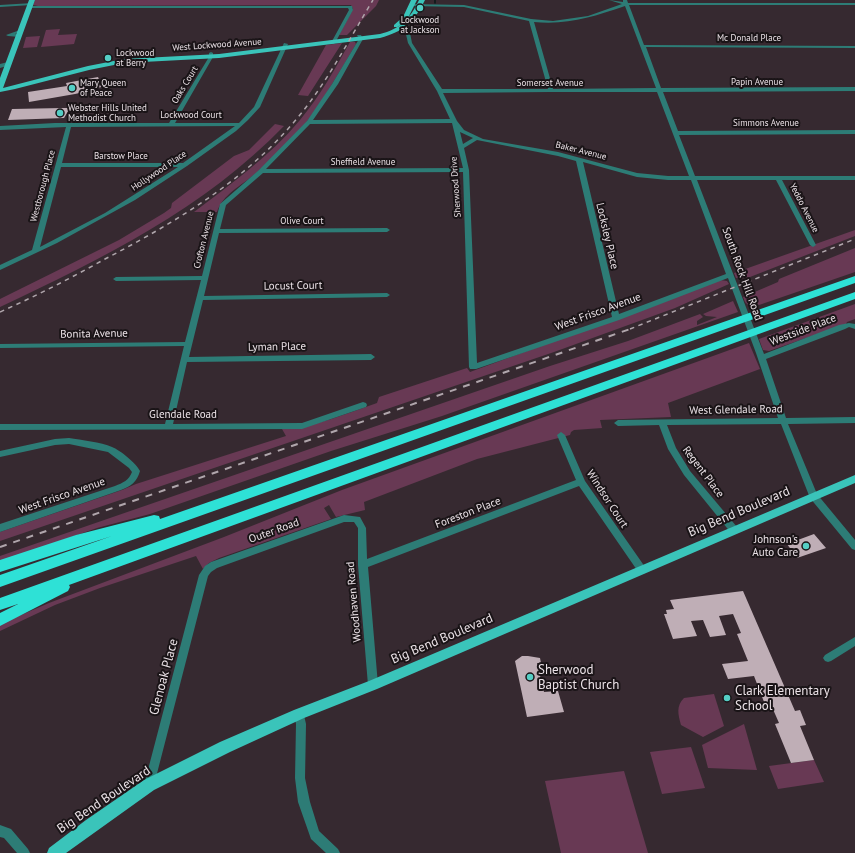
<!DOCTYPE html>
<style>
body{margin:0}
canvas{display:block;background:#362930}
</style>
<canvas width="855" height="853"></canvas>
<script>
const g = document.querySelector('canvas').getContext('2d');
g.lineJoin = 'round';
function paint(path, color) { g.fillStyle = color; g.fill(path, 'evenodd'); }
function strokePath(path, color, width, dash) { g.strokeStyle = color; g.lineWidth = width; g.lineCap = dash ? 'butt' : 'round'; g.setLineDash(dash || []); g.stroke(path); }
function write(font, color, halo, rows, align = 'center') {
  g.font = font + ' "PT Sans",sans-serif'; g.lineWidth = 4; g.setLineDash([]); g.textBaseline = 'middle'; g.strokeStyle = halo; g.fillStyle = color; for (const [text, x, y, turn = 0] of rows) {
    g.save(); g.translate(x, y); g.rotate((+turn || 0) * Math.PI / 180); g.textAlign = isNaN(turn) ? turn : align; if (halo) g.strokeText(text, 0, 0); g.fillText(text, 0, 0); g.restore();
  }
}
paint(new Path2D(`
 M35,0H379L376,6L347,35H339L353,9L351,5L38,6L33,5Z
 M60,29L58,35L77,34L74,44L41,47L46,30Z
 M40,36L37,47L23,48L26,37Z
 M350,42H355L356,44C340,71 324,99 305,124C291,142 272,159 255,174C242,185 222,195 217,212H194C231,184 270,156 300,120C320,96 335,69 350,42Z
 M342,43L308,96L298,95L326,45Z
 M275,124L284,126C205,208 102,259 0,307V299L119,240L164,213L171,208L172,203L234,156L249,150Z
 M855,230V236L750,277L736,278L734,273Z
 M855,248V272L759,305L756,303L749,306L745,302L743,297L778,282L779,279Z
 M720,280L727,281L729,284L675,308L554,352L0,541V532L122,490L136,484L286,436L282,429C315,427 345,414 377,403L379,397L467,368L470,372Z
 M733,301L738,312L442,416L331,451L150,514L97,528L0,562V556L550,366L628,341L700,314L703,317L697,321V325L717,317L706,316L703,314Z
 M855,304V319L847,322L846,324L769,351L763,350L759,339Z
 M749,343L760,369L668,403L671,417L600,420L602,428L574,430L571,432L570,435L477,459L364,502L365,510L336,517L329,505L324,508L331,519L219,558L209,563L203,569L196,556L100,588L55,605L0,631V624L49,603L224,537L342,490Z
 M714,694L724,726L703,737L681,725C678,714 676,706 684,698Z
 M744,724L757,770L708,768L702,745Z
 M691,747L705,788L662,794L650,752Z
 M814,760L824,782L778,789L769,766Z
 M624,771L648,853H561L545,781Z`), '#683954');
strokePath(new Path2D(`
 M435,0V3`), '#091918', 1.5);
paint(new Path2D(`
 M98,77L102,87L83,90L84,92L75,94L29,102L28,92L67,86L66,83Z
 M63,108H70L64,118L8,120L12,109Z
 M814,534L826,548L797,558L787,544Z
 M743,591L795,711L800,710L806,725L800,726L814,760L791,763L775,724L779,723L772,707H766L754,676L728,679L722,664L748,661L737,634L741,633L733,614L719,616L726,635L710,637L703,620L691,621L697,636L673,639L664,614H667L666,610L674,609L670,600Z
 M522,656H528L540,658L541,663H537L544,692L558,691L564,712L527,717L515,661Z`), '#bfaeb6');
paint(new Path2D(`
 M609,0L623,2V0H627L628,3H855V5H629L644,45L855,46V48L646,47L661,88L855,87V91L663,92L678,131L855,130V134L679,135L695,176H855V180H782L816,245L813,247L810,245L776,180H697L764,354L839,325L849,323L855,324V329L849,327L845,329L766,359L786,418L855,417V423L788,424L817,494L855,540V550L852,549L810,498L781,424L667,425L676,448L690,471L737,527L738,530L737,533L734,534L731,533L684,475L668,449L659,425L618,426L614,423L618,420L778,418L756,353L728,278L619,320L476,369H470L469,367L463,172L263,173L226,205L220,229L387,228L390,230L387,232L219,233L204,296L387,293L390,295L387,297L203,300L189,357L371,354L375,357L371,360L187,362L173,424L302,423L363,402L366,403L367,405L366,407L302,429L0,430V424H165L184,346L0,348V344L185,342L201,280L116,281L113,279L116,277L202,276L220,204L259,170L307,121L332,84L359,39L357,35H361L363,39L338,84L313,120L450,119L437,91L408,43L405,30L395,26V24L409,28L412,43L442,89H548L529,21L464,7L411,6H409V4L464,5L531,19L553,21L588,16L622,4ZM625,6L656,88L553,89L534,22C569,25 592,17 625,6ZM549,92H657L689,176H668L637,173L558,152L483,139L464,130L457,121L443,93ZM452,123L463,168L266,169L310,124ZM460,132L473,138L463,144ZM477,140L558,156L576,161L612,317L477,363L469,170L464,148ZM583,162L637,177L668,180H691L726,274L619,314Z
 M33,3V4L31,5L0,7V5Z
 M30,6H352L353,10L335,43L333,44L331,43L349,10L348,8H28V7Z
 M20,30L22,31L15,34L20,35V37L8,36L6,35Z
 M284,43L288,44L260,107L248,120L236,131L187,166L135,200L57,243L0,270V265L32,250L66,127L0,130V126L55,123H169L209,57V53L211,52L213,53V57L175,123H239L254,107ZM235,126L183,163H62L71,127ZM61,167H178L105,213L40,247Z
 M8,62L10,63V65L0,68V64Z
 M561,432L565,435L585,481L645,567L647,570L645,573L642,574L639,573L579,486L368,567L378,685L377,688L373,690L369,688L368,685L358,565V528L354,522H344L217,568L211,572L208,576L154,785L153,789L149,790L145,789L144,785L199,575L205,566L211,562L344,515L360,517L366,528L367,559L576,480L557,435Z
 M69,438C81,440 101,442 112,447C120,450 136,463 140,471C137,482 131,486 121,490L0,532V524L115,486C123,483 129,480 132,472L129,468L108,452L69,444L55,445L0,457V451L55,439Z
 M855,637V646L831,661L828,662L825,661L823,658L825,655Z
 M299,709L303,711L306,724L305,778L310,802L319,831L338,849L340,853H326L311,839L298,802L295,778L296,724L294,714L295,711Z
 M0,825L11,829L28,849L30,853H17L4,838L0,837Z`), '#2d7c76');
paint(new Path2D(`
 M29,0H35L3,88L88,66L124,59L219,54L380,34C400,29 410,19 419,0H425C413,23 405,31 380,38L219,58L124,63L89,70L15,89L0,92V78Z
 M411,0H417L408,18L398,27H394V25L403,17Z
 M855,475V483L377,689L304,718L230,752L154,790L66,853H47L49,848L86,820L144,780L220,742L294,710L369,681Z`), '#3ac4ba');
paint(new Path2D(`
 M855,276V283L0,587V575L112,536L0,572V560L76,535L154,515L159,516L160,519Z
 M855,292V299L69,585L70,587L68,591L0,626V613L18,604L0,610V598Z`), '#2ee1d6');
strokePath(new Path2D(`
 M0,312C36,296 71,278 105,259C174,223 243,182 294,122C326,85 348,41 373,0
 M630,329L855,239`), '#b0a6ac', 1.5, [4.5, 4.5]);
strokePath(new Path2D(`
 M0,547L633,328`), '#b0a6ac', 2, [7, 7]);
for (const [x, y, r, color] of [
 [420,8,4,"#55cec5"],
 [108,58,4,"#55cec5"],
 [72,88,4,"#55cec5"],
 [60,113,4,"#55cec5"],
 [806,546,4,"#55cec5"],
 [530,677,4,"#55cec5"],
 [727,698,4,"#55cec5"]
]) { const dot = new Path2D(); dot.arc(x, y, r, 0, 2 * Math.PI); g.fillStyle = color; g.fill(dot); strokePath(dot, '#1a1417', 1.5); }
write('9px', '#ebe2e7', '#1a1417', [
 ["Lockwood",420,20,"center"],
 ["at Jackson",420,30,"center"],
 ["Lockwood",116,53],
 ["at Berry",116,63],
 ["Mary Queen",80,83],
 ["of Peace",80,93],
 ["Webster Hills United",68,108],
 ["Methodist Church",68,118]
], 'left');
write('9px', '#ebe2e7', '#1a1417', [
 ["Mc Donald Place",749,38],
 ["West Lockwood Avenue",217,45,-4],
 ["Papin Avenue",757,82],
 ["Somerset Avenue",550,83],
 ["Oaks Court",185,85,-59],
 ["Lockwood Court",191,115],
 ["Simmons Avenue",766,123],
 ["Baker Avenue",581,151,14],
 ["Barstow Place",121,156],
 ["Sheffield Avenue",363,162],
 ["Hollywood Place",159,171,-34],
 ["Westborough Place",43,186,-75],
 ["Sherwood Drive",456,187,-94],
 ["Yeddo Avenue",804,208,63],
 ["Olive Court",302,221],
 ["Crofton Avenue",204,240,-76]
]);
write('11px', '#ebe2e7', '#1a1417', [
 ["Locksley Place",607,236,77],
 ["South Rock Hill Road",742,274,70],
 ["Locust Court",293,286,-1],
 ["West Frisco Avenue",598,312,-20],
 ["Westside Place",803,330,-21],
 ["Bonita Avenue",94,334,-1],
 ["Lyman Place",277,347,-1],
 ["West Glendale Road",736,410,-1],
 ["Glendale Road",183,415],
 ["Regent Place",703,472,53],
 ["West Frisco Avenue",62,496,-19],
 ["Windsor Court",607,499,57],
 ["Foreston Place",468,513,-21],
 ["Outer Road",274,531,-20],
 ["Woodhaven Road",354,602,-95]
]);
write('11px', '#ebe2e7', '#1a1417', [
 ["Johnson's",798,540],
 ["Auto Care",798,553]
], 'right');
write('13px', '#ebe2e7', '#1a1417', [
 ["Big Bend Boulevard",739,512,-23],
 ["Big Bend Boulevard",442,639,-23],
 ["Glenoak Place",164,677,-75],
 ["Big Bend Boulevard",104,800,-34]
]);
write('13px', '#ebe2e7', '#1a1417', [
 ["Sherwood",538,670],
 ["Baptist Church",538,685],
 ["Clark Elementary",735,691],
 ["School",735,706]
], 'left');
</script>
